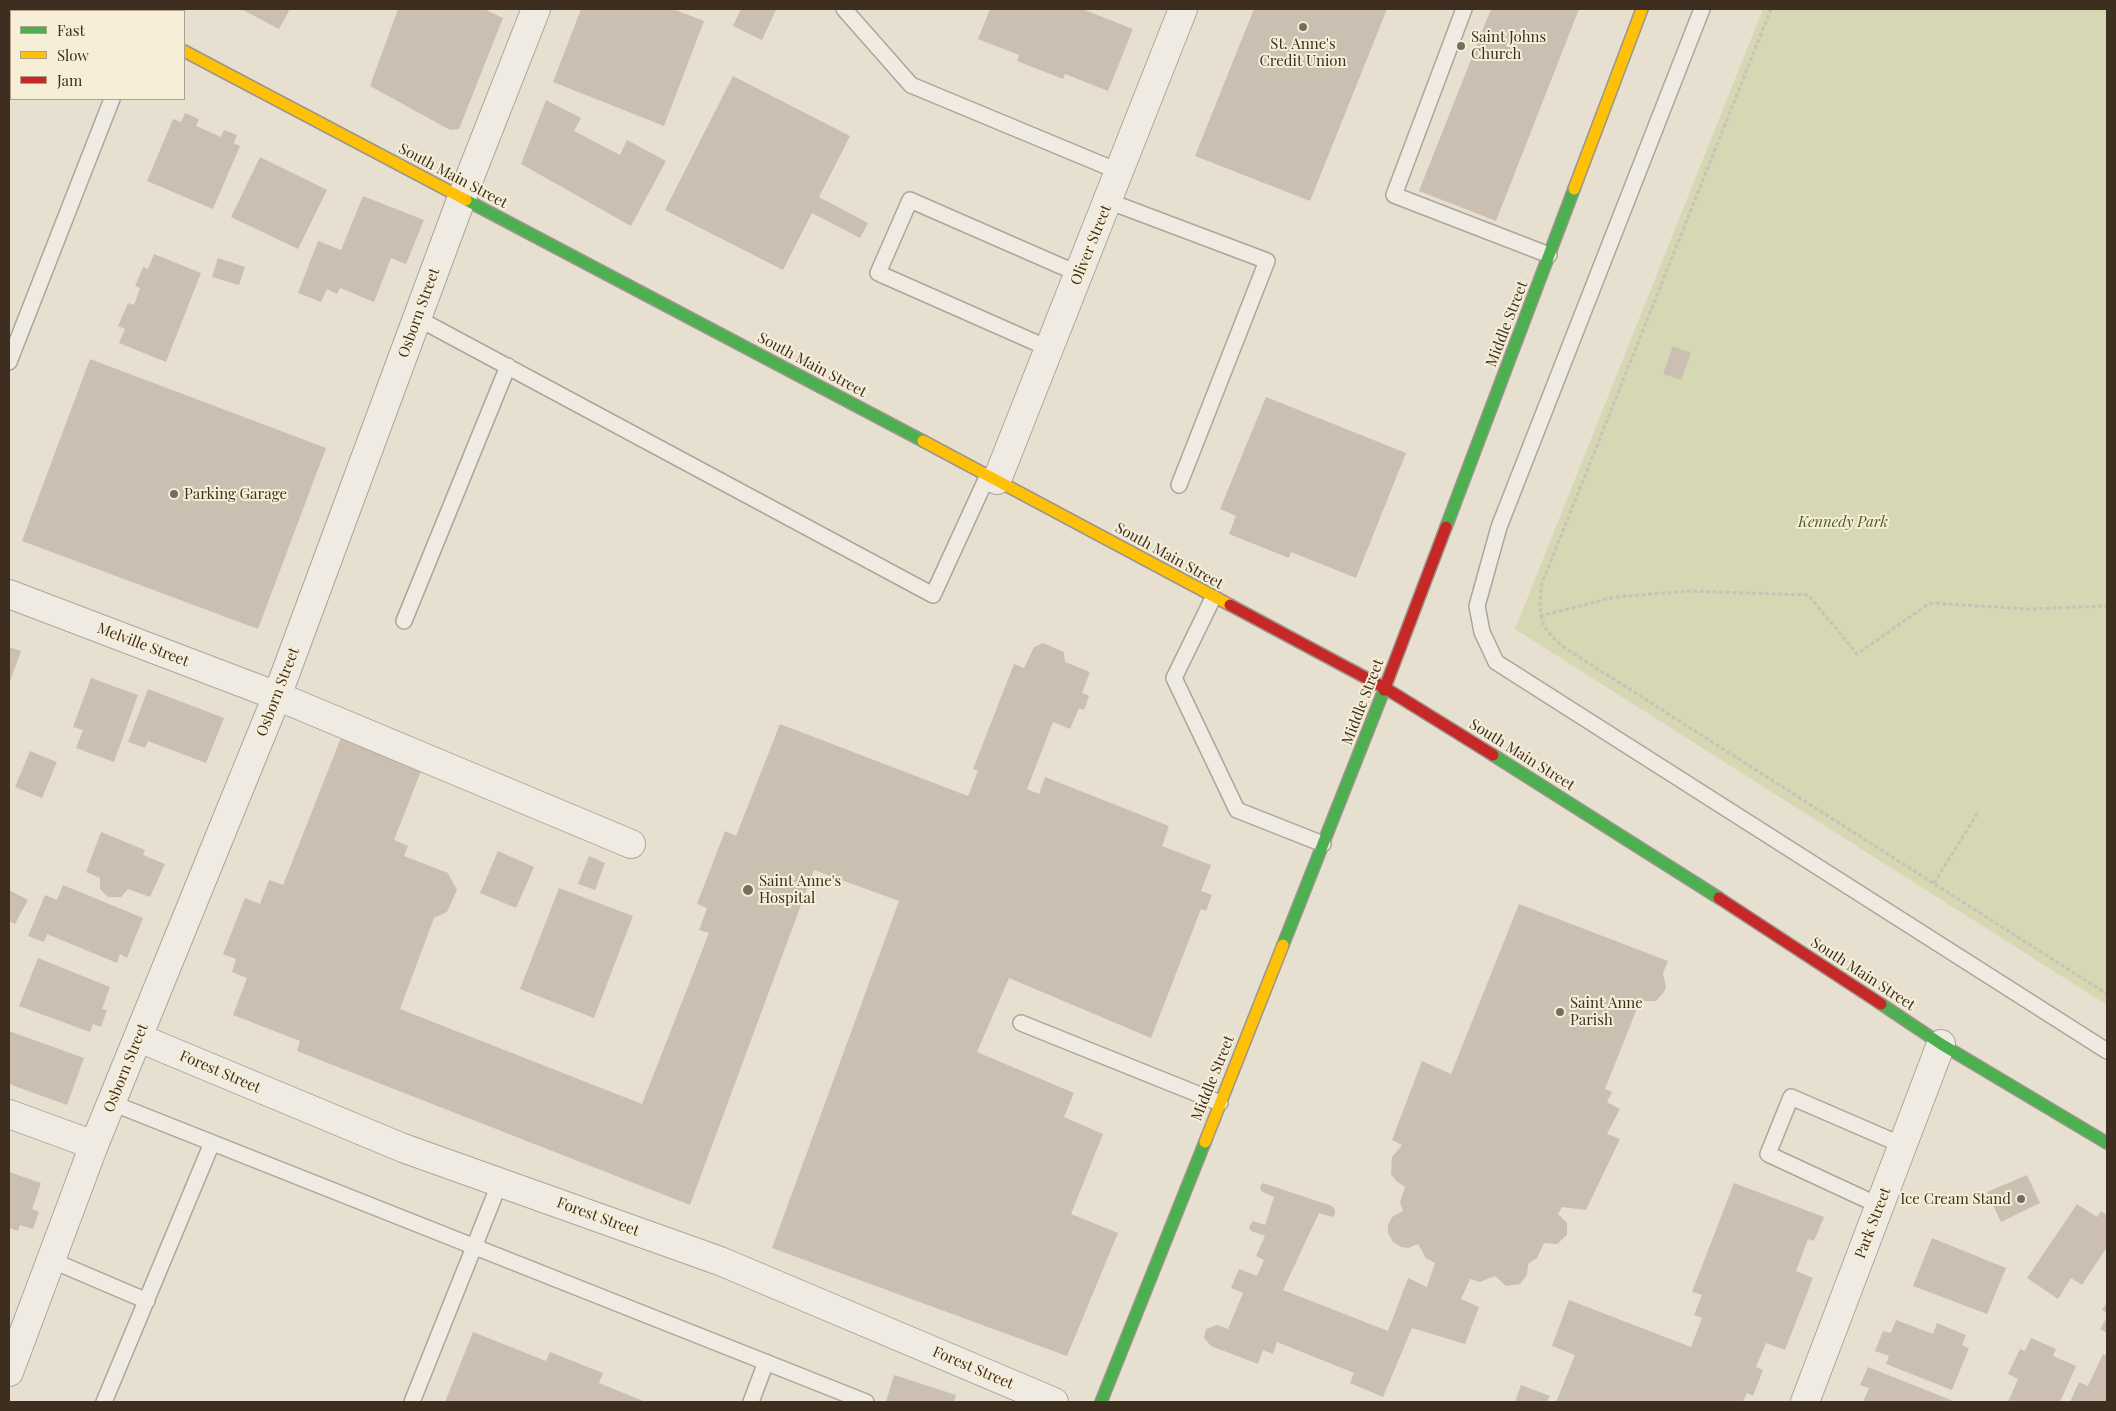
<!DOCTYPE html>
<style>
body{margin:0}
#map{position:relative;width:2116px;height:1411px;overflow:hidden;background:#e7e0d1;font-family:"Playfair Display",serif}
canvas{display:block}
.frame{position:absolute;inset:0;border:10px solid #3d2e20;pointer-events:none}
.legend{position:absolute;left:10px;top:10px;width:175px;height:90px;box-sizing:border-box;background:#f7eed8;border:1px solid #ada18e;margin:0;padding:6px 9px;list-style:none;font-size:15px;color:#3d2e20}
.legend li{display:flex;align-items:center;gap:10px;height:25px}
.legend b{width:25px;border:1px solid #ada18e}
</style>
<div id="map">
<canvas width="2116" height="1411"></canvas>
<div class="frame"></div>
<ul class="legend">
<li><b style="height:6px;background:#4caf50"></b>Fast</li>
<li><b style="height:6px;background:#ffc107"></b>Slow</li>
<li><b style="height:6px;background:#c62828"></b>Jam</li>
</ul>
</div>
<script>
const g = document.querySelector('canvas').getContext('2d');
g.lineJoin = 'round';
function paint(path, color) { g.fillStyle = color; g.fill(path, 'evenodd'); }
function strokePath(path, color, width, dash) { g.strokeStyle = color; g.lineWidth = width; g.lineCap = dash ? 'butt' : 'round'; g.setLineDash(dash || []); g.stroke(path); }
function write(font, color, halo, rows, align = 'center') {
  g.font = font + ' "Playfair Display",serif'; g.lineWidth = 4; g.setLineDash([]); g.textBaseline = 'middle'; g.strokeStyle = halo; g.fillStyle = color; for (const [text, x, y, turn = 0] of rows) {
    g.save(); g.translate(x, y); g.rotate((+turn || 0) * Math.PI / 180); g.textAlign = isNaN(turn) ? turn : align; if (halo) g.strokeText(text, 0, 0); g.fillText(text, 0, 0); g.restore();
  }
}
paint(new Path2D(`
 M1763,9H2107V1005L1515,629Z`), '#d6d7b3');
paint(new Path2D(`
 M241,9H290L279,29Z
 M398,9H484L503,18L459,129L450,130L370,86Z
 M581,9H673L704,21L664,126L553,82Z
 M741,9L776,10L762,40L733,26Z
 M990,9H1082L1133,29L1108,91L1065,74L1063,79L1017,61L1019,55L978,39Z
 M1254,9H1387L1310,201L1195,156Z
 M1491,9H1579L1496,221L1419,191Z
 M733,76L850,136L819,197L868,223L860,238L812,213L783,270L665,210Z
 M546,100L581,118L574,131L620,155L627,140L666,161L631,226L521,164Z
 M185,113L199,119L196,126L221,137L224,130L237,135L234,143L240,146L213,209L147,181L173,119L181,122Z
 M260,157L327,190L298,249L231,217Z
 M363,196L424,220L406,264L391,258L374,302L340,288L337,294L327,289L321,302L298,293L318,241L341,250Z
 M154,254L201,273L166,362L119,343L125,329L118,326L128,303L134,305L140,288L135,286L143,267L148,269Z
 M218,258L245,267L239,285L212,277Z
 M1673,346L1691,353L1681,380L1663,374Z
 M90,359L326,448L258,629L22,541Z
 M1266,397L1406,453L1356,578L1291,552L1289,558L1229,534L1236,516L1220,509Z
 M1043,643L1064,652L1065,662L1090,672L1082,693L1089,696L1084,710L1079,708L1070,729L1053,722L1027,789L1039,794L1045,777L1169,826L1162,846L1211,865L1201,891L1212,895L1206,911L1201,909L1151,1038L1009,978L977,1052L1074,1093L1064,1117L1103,1134L1071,1214L1118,1233L1067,1356L772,1248L899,901L814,870L690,1205L297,1051L300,1041L233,1015L247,978L232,972L236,959L223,954L245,898L260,904L269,880L283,885L342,735L423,766L394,840L408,846L404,856L448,873L457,890L447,912L434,918L400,1009L642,1104L709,933L699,930L707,908L697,904L725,831L736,836L780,724L968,796L978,771L973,769L1014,664L1024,668L1034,647Z
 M9,647L21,651L9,684Z
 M91,678L138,695L114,762L76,748L83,730L73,727Z
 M148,689L224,718L206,763L148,741L145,748L128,742Z
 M30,751L57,762L42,798L15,787Z
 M101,832L145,850L143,855L165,864L150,897L128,889L121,897H108L100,889V878L86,872Z
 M498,851L534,867L516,908L480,893Z
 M589,856L605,863L595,890L578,884Z
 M63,885L143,918L127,958L120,954L117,963L47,934L44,942L28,936L45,895L57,900Z
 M559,888L633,916L594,1018L520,989Z
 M9,890L28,900L15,924L9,921Z
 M1519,904L1668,961L1663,973L1666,987L1664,992L1656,1001H1640L1605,1089L1612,1092L1607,1102L1620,1109L1607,1134L1620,1139L1586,1210L1562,1207L1558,1214L1567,1223V1235L1557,1244L1544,1243L1537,1258L1528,1264L1527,1275L1520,1284L1506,1286L1495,1276L1480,1282L1470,1279L1461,1299L1479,1307L1465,1344L1412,1328L1383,1397L1350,1383L1354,1373L1277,1342L1273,1354L1263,1350L1258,1364L1211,1346L1204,1338L1206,1329L1217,1325L1228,1329L1243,1293L1231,1288L1239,1269L1257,1276L1264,1260L1256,1256L1265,1236L1251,1231L1249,1227L1253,1221L1265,1225L1274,1197L1261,1191L1260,1186L1263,1183L1332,1206L1335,1210V1214L1332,1217L1319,1213L1283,1290L1388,1331L1408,1278L1427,1287L1435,1263L1426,1258L1418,1244L1408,1248L1401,1247L1393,1242L1388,1233V1225L1392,1217L1403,1211L1400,1202L1405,1187L1396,1181L1391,1174L1392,1157L1402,1145L1392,1140L1422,1061L1451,1074Z
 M38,958L110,987L102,1009L107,1010L101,1027L93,1024L90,1032L19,1006Z
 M9,1031L84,1058L67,1105L9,1084Z
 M9,1172L41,1183L32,1209L39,1212L33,1229L20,1225L18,1231L9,1228Z
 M2027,1175L2040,1203L2001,1222L1987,1192Z
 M1734,1183L1824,1217L1814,1241L1808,1239L1796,1271L1813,1278L1785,1350L1766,1343L1756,1367L1763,1370L1753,1396L1747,1393L1743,1402H1556L1575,1355L1552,1346L1569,1300L1691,1347L1702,1318L1694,1315L1702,1295L1692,1292Z
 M2077,1204L2097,1217L2101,1211L2107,1215V1247L2082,1285L2071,1278L2058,1299L2027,1278Z
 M1932,1238L2006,1268L1987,1314L1913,1286Z
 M2107,1302V1313L2102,1310Z
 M2107,1317V1333L2100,1329Z
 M1896,1320L1933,1334L1937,1323L1966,1335L1962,1345L1969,1348L1952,1390L1886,1364L1889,1356L1875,1351L1883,1331L1891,1333Z
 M473,1332L546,1361L550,1352L603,1373L599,1383L646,1402H445Z
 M2031,1338L2056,1349L2053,1356L2076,1366L2060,1402H2008L2018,1379L2008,1374L2020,1349L2025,1351Z
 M2103,1354L2107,1356V1402H2070L2079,1382L2088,1386Z
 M1868,1367L1956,1402H1863L1869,1388L1860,1385Z
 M894,1375L956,1395L954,1402H886Z
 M1521,1385L1550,1396L1547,1402H1515Z`), '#cbbfb2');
const lane = new Path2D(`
 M844,9L911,85L1120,172
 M1464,9L1394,195L1549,255
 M1702,9L1499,527L1477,606L1482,632L1496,662L2107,1051
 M1108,201L1267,261L1179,485
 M417,318L933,595L988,475
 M1050,349L878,273L910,200L1079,274
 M9,362L112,99
 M1213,598L1174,678L1237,810L1323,844
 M404,621L508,366
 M1021,1023L1220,1103
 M112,1103L866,1402
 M1880,1206L1768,1154L1791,1097L1902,1145
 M51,1260L147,1301
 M104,1402L212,1143
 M412,1402L500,1182
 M751,1402L766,1362`);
const street = new Path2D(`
 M997,480L1183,9
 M9,594L277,696L631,844
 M139,1038L403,1148L720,1261L1054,1402
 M9,1114L94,1145
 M9,1372L94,1145L277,696L462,197L536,9
 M1805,1402L1941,1044`);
const fast = new Path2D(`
 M105,9L109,11
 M466,200L923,441
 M1446,527L1574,189
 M1493,755L1719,898
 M1283,945L1384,690
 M1881,1004L1941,1044L2107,1143
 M1101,1402L1205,1142`);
const slow = new Path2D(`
 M184,51L466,200
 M1574,189L1642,9
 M923,441L1230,605
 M1205,1142L1283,945`);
const jam = new Path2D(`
 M1230,605L1385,688L1493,755
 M1384,690L1446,527
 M1719,898L1881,1004`);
strokePath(lane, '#ada599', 18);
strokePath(street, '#ada599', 30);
strokePath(fast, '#9c958a', 14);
strokePath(slow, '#9c958a', 14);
strokePath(jam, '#9c958a', 14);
strokePath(new Path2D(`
 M1771,9L1541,586C1539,618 1539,627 1565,648L2107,994
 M1540,616L1615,597L1689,591L1808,595L1857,654L1930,603L2029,609L2107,606
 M1934,883L1979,811`), '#c8c2b9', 3, [4, 2.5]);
strokePath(lane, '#efebe3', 15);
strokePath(street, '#efebe3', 28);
strokePath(fast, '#4caf50', 11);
strokePath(slow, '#ffc107', 11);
strokePath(jam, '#c62828', 11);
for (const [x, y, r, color] of [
 [1303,27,5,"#786c5e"],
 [1461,46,5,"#786c5e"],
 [174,494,5,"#786c5e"],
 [748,890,6,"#786c5e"],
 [1560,1012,5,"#786c5e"],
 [2021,1199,5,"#786c5e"]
]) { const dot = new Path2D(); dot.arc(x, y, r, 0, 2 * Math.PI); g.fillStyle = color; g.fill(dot); strokePath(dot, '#f7eed8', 2); }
write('15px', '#3d2e20', '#f7eed8', [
 ["Saint Johns",1471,37],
 ["Church",1471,54],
 ["St. Anne's",1303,44,"center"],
 ["Credit Union",1303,61,"center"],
 ["Parking Garage",184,494],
 ["Saint Anne's",759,881],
 ["Hospital",759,898],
 ["Saint Anne",1570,1003],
 ["Parish",1570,1020],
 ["Ice Cream Stand",2011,1199,"right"]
], 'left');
write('15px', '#3d2e20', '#f7eed8', [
 ["South Main Street",453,176,28],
 ["Oliver Street",1091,245,-68],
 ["Osborn Street",419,313,-70],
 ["Middle Street",1507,324,-69],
 ["South Main Street",812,365,28],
 ["South Main Street",1169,556,29],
 ["Melville Street",143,645,21],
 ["Osborn Street",278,692,-69],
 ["Middle Street",1363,702,-69],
 ["South Main Street",1522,755,32],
 ["South Main Street",1863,974,33],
 ["Osborn Street",126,1068,-68],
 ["Forest Street",220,1072,23],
 ["Middle Street",1213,1078,-68],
 ["Forest Street",598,1217,20],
 ["Park Street",1873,1223,-69],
 ["Forest Street",973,1368,23]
]);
write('italic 15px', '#4d5a26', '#f7eed8', [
 ["Kennedy Park",1843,522]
]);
</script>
